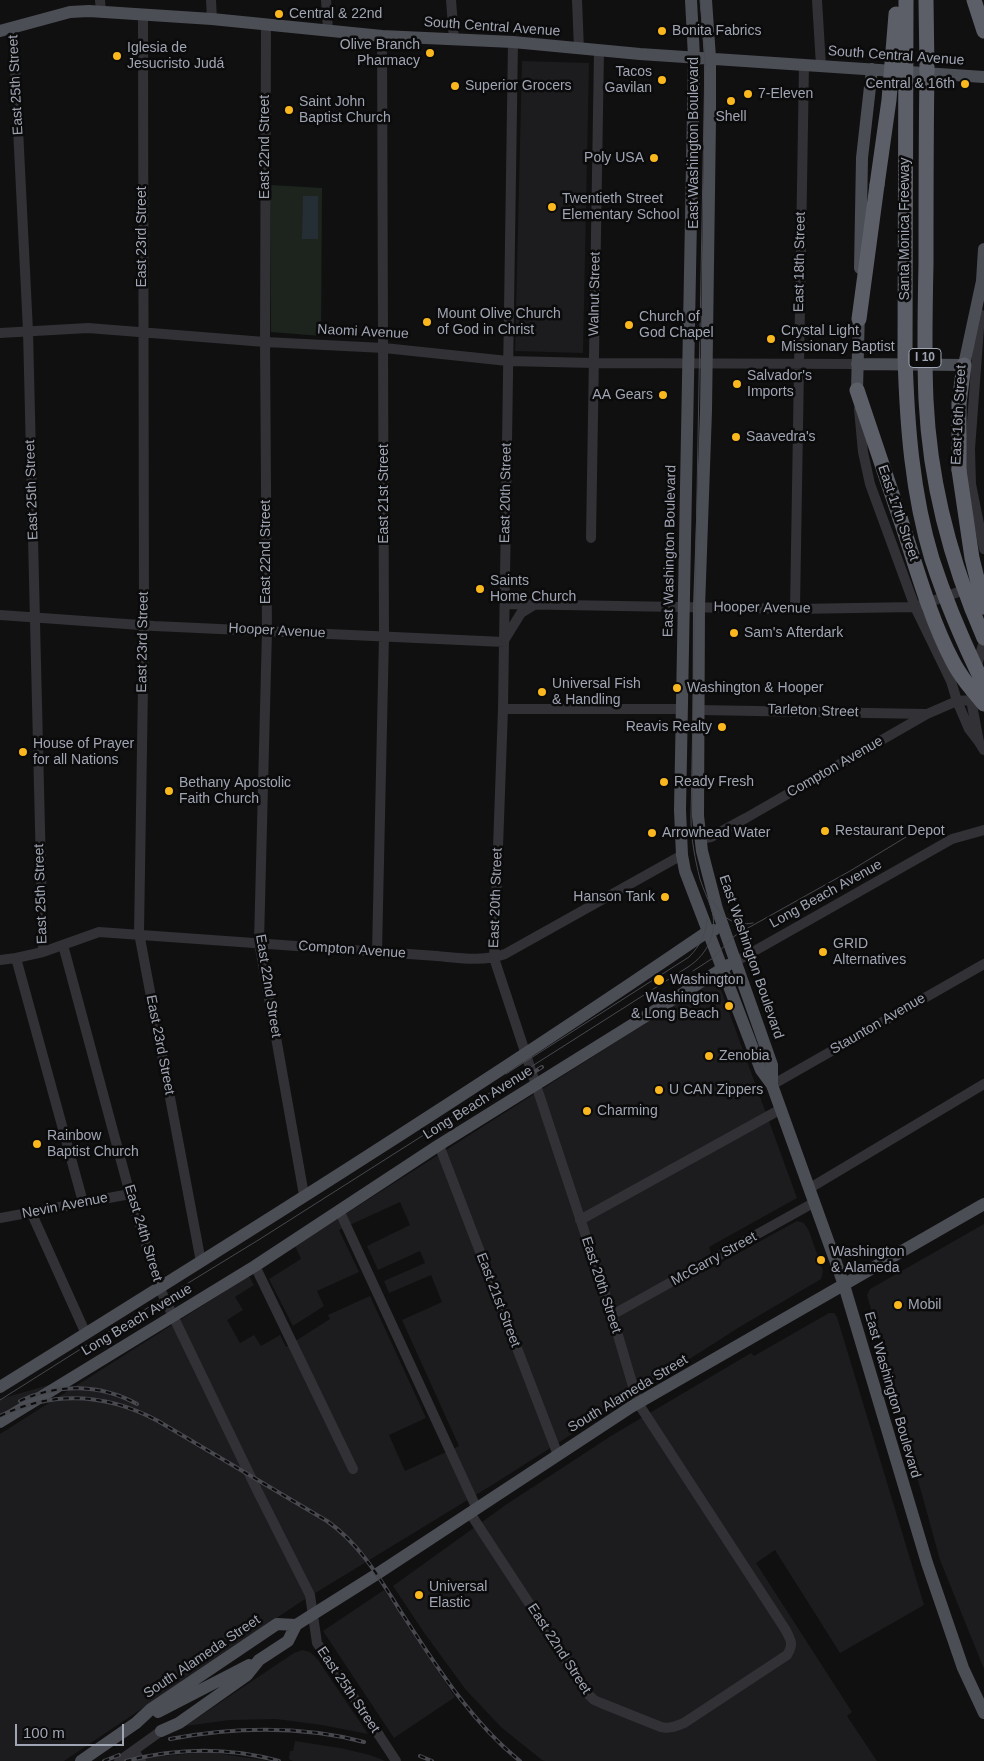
<!DOCTYPE html>
<meta charset="utf-8">
<style>
body{margin:0}
#map{position:relative;width:984px;height:1761px;overflow:hidden;background:#101011;font-family:Helvetica,sans-serif}
canvas{display:block}
.scale{position:absolute;left:15px;top:1724px;width:109px;height:22px;box-sizing:border-box;border:2px solid #a0a5b3;border-top:0;padding-left:6px;font-size:15px;line-height:18px;white-space:nowrap;color:#a0a5b3;-webkit-text-stroke:4px #0b0b0c;paint-order:stroke}
</style>
<div id="map">
<canvas width="984" height="1761"></canvas>
<div class="scale">100 m</div>
</div>
<script>
const g = document.querySelector('canvas').getContext('2d');
g.lineJoin = 'round';
function paint(path, color) { g.fillStyle = color; g.fill(path, 'evenodd'); }
function strokePath(path, color, width, dash) { g.strokeStyle = color; g.lineWidth = width; g.lineCap = dash ? 'butt' : 'round'; g.setLineDash(dash || []); g.stroke(path); }
function write(font, color, halo, rows, align = 'center') {
  g.font = font + ' Helvetica,sans-serif'; g.lineWidth = 5; g.setLineDash([]); g.textBaseline = 'middle'; g.strokeStyle = halo; g.fillStyle = color; for (const [text, x, y, turn = 0] of rows) {
    g.save(); g.translate(x, y); g.rotate((+turn || 0) * Math.PI / 180); g.textAlign = isNaN(turn) ? turn : align; if (halo) g.strokeText(text, 0, 0); g.fillText(text, 0, 0); g.restore();
  }
}
paint(new Path2D(`
 M522,61L589,63L583,353L515,351Z
 M715,979H717L797,1198L709,1247L715,1266L797,1221L804,1223L809,1231L823,1271L821,1279L738,1328L497,1482L299,1603L64,1761H0V1434L249,1276L254,1285L235,1297L243,1310L227,1320L240,1343L254,1335L261,1346L280,1335L286,1347L330,1319L328,1315L370,1296L426,1418L389,1435L405,1471L459,1446L402,1320L442,1302L431,1275L389,1293L384,1281L425,1263L420,1251L378,1270L367,1246L410,1225L400,1202L339,1230L359,1272L317,1291L324,1306L293,1326L269,1279L301,1259L295,1246Z
 M984,1224V1669L940,1560L867,1295L870,1289Z
 M829,1313H834L837,1317L924,1605L840,1653L775,1550L756,1563L852,1712L847,1716L877,1761H545L542,1760L502,1728L466,1690L425,1634L393,1586L507,1504L611,1436L751,1353L754,1356Z
 M56,1383L0,1418V1399Z
 M384,1590L455,1697L394,1738L323,1631Z
 M302,1650L310,1652L318,1660L368,1734L322,1725L276,1719L230,1720L185,1726L294,1653Z
 M295,1741L340,1748L370,1755L385,1761H293L289,1759L290,1751H293Z
 M208,1752L270,1761H141L153,1757Z`), '#1c1c1e');
paint(new Path2D(`
 M270,185L322,188L321,336L271,332Z`), '#1c241d');
paint(new Path2D(`
 M303,196H318V239H302Z`), '#262e35');
strokePath(new Path2D(`
 M100,0L101,12
 M211,0L212,19
 M326,0L328,30
 M451,0L454,40
 M577,0L579,49
 M817,0L821,66
 M143,15L144,625L139,933L201,1262
 M266,24L265,342L267,631L259,942L304,1195
 M13,27L28,331L43,952
 M980,314L970,449L971,484L984,549
 M0,333L88,328L265,342L384,348L508,361L593,363L857,364
 M859,409L863,452L870,484L915,607L951,681L957,701L969,729L979,742
 M591,538L599,51
 M505,604L795,609L915,607L970,588
 M795,609L804,65
 M0,615L154,626L504,642
 M505,639L521,613L534,605
 M976,669L984,641
 M972,693L971,700L979,742L984,750
 M503,709H681
 M699,710L926,714
 M701,839L711,837L746,818L927,714L957,701L971,700
 M63,945L130,1194L160,1289L257,1490L310,1595L317,1643L379,1735
 M377,952L384,636L382,36
 M16,958L83,1202
 M0,960L16,958L43,952L99,932L437,956C460,958 483,962 505,954L682,855
 M735,962L952,839L984,830
 M772,1085L984,964
 M439,1145L558,1455
 M810,1188L984,1084
 M339,1210L477,1509
 M31,1212L86,1334
 M0,1218L130,1194
 M580,1220L781,1109
 M255,1266L353,1469
 M612,1315L815,1202
 M470,1513L589,1695L594,1700L601,1703L661,1727C670,1729 676,1726 684,1723L787,1655C794,1644 791,1640 785,1629L638,1403L612,1315L494,958L503,709L513,42
 M134,1751L141,1761
 M119,1761L161,1731`), '#313136', 10);
strokePath(new Path2D(`
 M691,0L694,57L680,810L682,855L685,871L761,1070L772,1085L844,1285L927,1563L963,1668L984,1713
 M706,0L710,58V118L706,411L699,607L698,816L702,851L717,909L772,1065V1085
 M0,31L70,12L89,11L212,19L382,36L513,42L640,54L984,77
 M860,268L862,158L872,69
 M857,364L964,365L982,281L984,249
 M857,390L859,310
 M0,1387C238,1239 476,1090 707,932L714,930
 M0,1422L255,1266L439,1145L728,965
 M158,1712L249,1665
 M161,1731L179,1723L247,1675L259,1660L288,1641L296,1625
 M81,1761L136,1723L151,1709L277,1624L296,1625L377,1574L631,1407L984,1204`), '#4c4e56', 12);
strokePath(new Path2D(`
 M926,0L927,70
 M974,0L984,31
 M859,319L877,185
 M857,390L900,518
 M959,470V403L964,365`), '#5c5f68', 15);
strokePath(new Path2D(`
 M713,901C721,917 734,927 753,923
 M693,971L713,958L732,938L739,933L850,871L906,837
 M506,1074L689,957C700,946 706,934 707,919
 M0,1400L87,1345L260,1239L688,967C708,954 719,931 711,908C708,898 703,889 700,879C695,859 691,839 691,818L705,58L700,0`), '#47494f', 1);
const rail = new Path2D(`
 M520,1081L542,1067
 M20,1401C58,1383 101,1384 137,1404
 M0,1416C54,1390 106,1393 158,1421L327,1521C360,1544 380,1579 401,1612C435,1664 471,1722 520,1761
 M170,1739C235,1727 299,1725 364,1742
 M420,1756L432,1761
 M104,1761L119,1755
 M126,1761C176,1748 229,1747 279,1761`);
strokePath(rail, '#47494f', 4);
strokePath(rail, '#0b0b0c', 2, [5.5]);
strokePath(new Path2D(`
 M379,1735L396,1761`), '#313136', 10);
strokePath(new Path2D(`
 M906,0L905,356C907,424 912,493 932,559C946,602 964,644 984,685
 M927,70C926,135 926,199 926,264C925,309 924,355 926,400C930,483 951,563 984,638
 M877,185L889,100L896,14
 M959,470L972,558L984,607
 M900,518C916,565 929,616 952,660C960,676 972,690 984,704`), '#5c5f68', 15);
for (const [x, y, r, color] of [
 [279,14,5,"#fbb81e"],
 [662,31,5,"#fbb81e"],
 [430,53,5,"#fbb81e"],
 [117,56,5,"#fbb81e"],
 [662,80,5,"#fbb81e"],
 [965,84,5,"#fbb81e"],
 [455,86,5,"#fbb81e"],
 [748,94,5,"#fbb81e"],
 [731,101,5,"#fbb81e"],
 [289,110,5,"#fbb81e"],
 [654,158,5,"#fbb81e"],
 [552,207,5,"#fbb81e"],
 [427,322,5,"#fbb81e"],
 [629,325,5,"#fbb81e"],
 [771,339,5,"#fbb81e"],
 [737,384,5,"#fbb81e"],
 [663,395,5,"#fbb81e"],
 [736,437,5,"#fbb81e"],
 [480,589,5,"#fbb81e"],
 [734,633,5,"#fbb81e"],
 [677,688,5,"#fbb81e"],
 [542,692,5,"#fbb81e"],
 [722,727,5,"#fbb81e"],
 [23,752,5,"#fbb81e"],
 [664,782,5,"#fbb81e"],
 [169,791,5,"#fbb81e"],
 [825,831,5,"#fbb81e"],
 [652,833,5,"#fbb81e"],
 [665,897,5,"#fbb81e"],
 [823,952,5,"#fbb81e"],
 [659,980,6,"#fbb81e"],
 [729,1006,5,"#fbb81e"],
 [709,1056,5,"#fbb81e"],
 [659,1090,5,"#fbb81e"],
 [587,1111,5,"#fbb81e"],
 [37,1144,5,"#fbb81e"],
 [821,1260,5,"#fbb81e"],
 [898,1305,5,"#fbb81e"],
 [419,1595,5,"#fbb81e"]
]) { const dot = new Path2D(); dot.arc(x, y, r, 0, 2 * Math.PI); g.fillStyle = color; g.fill(dot); strokePath(dot, '#0b0b0c', 2); }
for (const [x, y, w] of [
 [925,358,32]
]) { const box = new Path2D(); box.roundRect(x - w / 2, y - 9.5, w, 19, 4); g.fillStyle = '#0b0b0c'; g.fill(box); strokePath(box, '#a0a5b3', 1); }
write('bold 12px', '#a0a5b3', null, [
 ["I 10",925,358]
]);
write('14px', '#a0a5b3', '#0b0b0c', [
 ["Central & 22nd",289,14],
 ["Bonita Fabrics",672,31],
 ["Olive Branch",420,45,"right"],
 ["Pharmacy",420,61,"right"],
 ["Iglesia de",127,48],
 ["Jesucristo Judá",127,64],
 ["Tacos",652,72,"right"],
 ["Gavilan",652,88,"right"],
 ["Central & 16th",955,84,"right"],
 ["Superior Grocers",465,86],
 ["7-Eleven",758,94],
 ["Saint John",299,102],
 ["Baptist Church",299,118],
 ["Shell",731,117,"center"],
 ["Poly USA",644,158,"right"],
 ["Twentieth Street",562,199],
 ["Elementary School",562,215],
 ["Mount Olive Church",437,314],
 ["of God in Christ",437,330],
 ["Church of",639,317],
 ["God Chapel",639,333],
 ["Crystal Light",781,331],
 ["Missionary Baptist",781,347],
 ["Salvador's",747,376],
 ["Imports",747,392],
 ["AA Gears",653,395,"right"],
 ["Saavedra's",746,437],
 ["Saints",490,581],
 ["Home Church",490,597],
 ["Sam's Afterdark",744,633],
 ["Universal Fish",552,684],
 ["& Handling",552,700],
 ["Washington & Hooper",687,688],
 ["Reavis Realty",712,727,"right"],
 ["House of Prayer",33,744],
 ["for all Nations",33,760],
 ["Ready Fresh",674,782],
 ["Bethany Apostolic",179,783],
 ["Faith Church",179,799],
 ["Restaurant Depot",835,831],
 ["Arrowhead Water",662,833],
 ["Hanson Tank",655,897,"right"],
 ["GRID",833,944],
 ["Alternatives",833,960],
 ["Washington",670,980],
 ["Washington",719,998,"right"],
 ["& Long Beach",719,1014,"right"],
 ["Zenobia",719,1056],
 ["U CAN Zippers",669,1090],
 ["Charming",597,1111],
 ["Rainbow",47,1136],
 ["Baptist Church",47,1152],
 ["Washington",831,1252],
 ["& Alameda",831,1268],
 ["Mobil",908,1305],
 ["Universal",429,1587],
 ["Elastic",429,1603]
], 'left');
write('14px', '#a0a5b3', '#0b0b0c', [
 ["South Central Avenue",492,27,4],
 ["South Central Avenue",896,56,4],
 ["East 25th Street",16,85,-93],
 ["East Washington Boulevard",694,143,-90],
 ["East 22nd Street",265,147,-90],
 ["Santa Monica Freeway",905,229,-90],
 ["East 23rd Street",142,237,-90],
 ["East 18th Street",800,262,-89],
 ["Walnut Street",595,294,-89],
 ["Naomi Avenue",363,332,3],
 ["East 16th Street",959,415,-87],
 ["East 25th Street",32,490,-92],
 ["East 20th Street",506,493,-89],
 ["East 21st Street",384,494,-90],
 ["East 17th Street",898,513,71],
 ["East Washington Boulevard",670,551,-89],
 ["East 22nd Street",266,552,-90],
 ["Hooper Avenue",762,608,1],
 ["Hooper Avenue",277,631,3],
 ["East 23rd Street",143,642,-89],
 ["Tarleton Street",813,711,2],
 ["Compton Avenue",835,767,-30],
 ["East 25th Street",41,894,-92],
 ["Long Beach Avenue",826,894,-29],
 ["East 20th Street",496,898,-88],
 ["Compton Avenue",352,950,4],
 ["East Washington Boulevard",751,957,71],
 ["East 22nd Street",268,986,81],
 ["Staunton Avenue",878,1024,-30],
 ["East 23rd Street",160,1045,79],
 ["Long Beach Avenue",478,1103,-32],
 ["Nevin Avenue",65,1206,-11],
 ["East 24th Street",143,1233,73],
 ["McGarry Street",714,1259,-29],
 ["East 20th Street",601,1285,72],
 ["East 21st Street",498,1300,69],
 ["Long Beach Avenue",137,1320,-31],
 ["South Alameda Street",628,1394,-31],
 ["East Washington Boulevard",892,1395,74],
 ["East 22nd Street",559,1649,57],
 ["South Alameda Street",202,1657,-34],
 ["East 25th Street",348,1690,56]
]);
</script>
